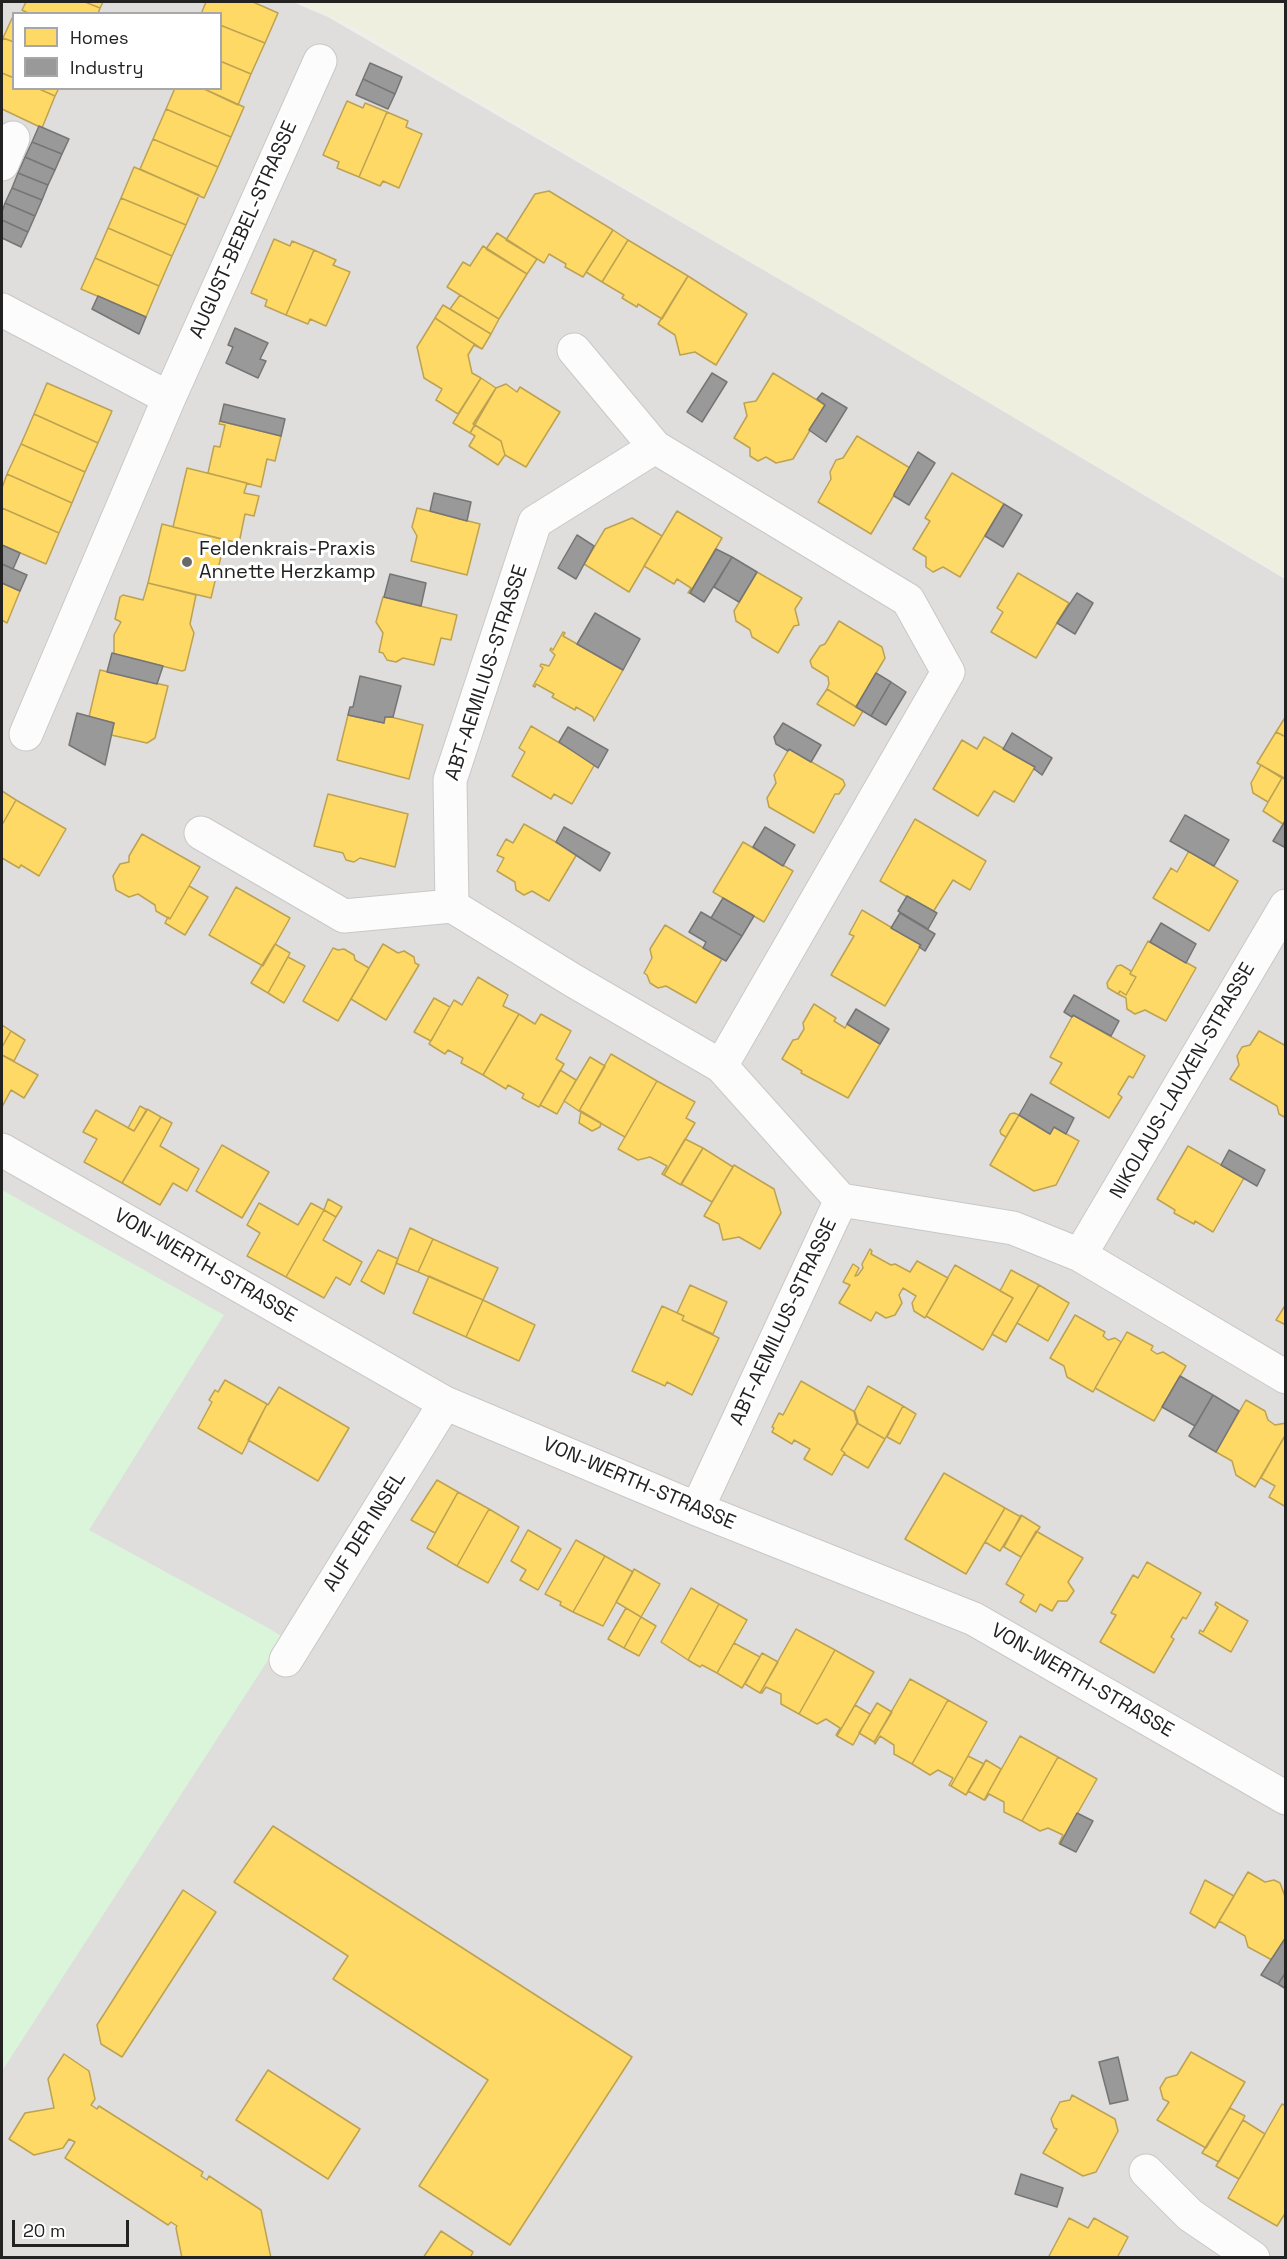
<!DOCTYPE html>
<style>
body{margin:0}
#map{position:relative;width:1287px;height:2259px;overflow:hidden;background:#f0eeeb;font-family:"Space Grotesk",sans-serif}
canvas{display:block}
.frame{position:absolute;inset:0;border:3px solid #222;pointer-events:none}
.legend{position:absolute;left:12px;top:12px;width:210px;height:78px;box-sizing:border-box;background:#fff;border:2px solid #a7a7a7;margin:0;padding:8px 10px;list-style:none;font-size:18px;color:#222}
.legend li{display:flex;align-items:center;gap:12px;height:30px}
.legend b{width:30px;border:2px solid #a7a7a7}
.scale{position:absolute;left:12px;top:2220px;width:117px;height:27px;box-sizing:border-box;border:3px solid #222;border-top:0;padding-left:8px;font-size:18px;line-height:21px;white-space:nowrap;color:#222;-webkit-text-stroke:4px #fff;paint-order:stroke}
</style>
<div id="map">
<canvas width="1287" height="2259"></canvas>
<div class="frame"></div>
<ul class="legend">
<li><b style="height:16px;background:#ffd966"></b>Homes</li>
<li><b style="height:16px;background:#999"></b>Industry</li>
</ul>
<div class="scale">20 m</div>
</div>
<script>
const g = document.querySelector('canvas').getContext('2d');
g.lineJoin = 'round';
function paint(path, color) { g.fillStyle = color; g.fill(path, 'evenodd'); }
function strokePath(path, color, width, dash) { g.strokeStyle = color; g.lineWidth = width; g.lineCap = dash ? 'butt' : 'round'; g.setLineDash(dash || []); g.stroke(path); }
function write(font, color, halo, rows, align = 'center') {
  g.font = font + ' "Space Grotesk",sans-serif'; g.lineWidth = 6; g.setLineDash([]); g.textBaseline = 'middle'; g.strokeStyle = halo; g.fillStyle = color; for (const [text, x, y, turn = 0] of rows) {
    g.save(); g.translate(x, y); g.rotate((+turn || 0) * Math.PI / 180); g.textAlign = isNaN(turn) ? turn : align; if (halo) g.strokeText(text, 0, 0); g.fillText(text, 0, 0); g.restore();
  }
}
paint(new Path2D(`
 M2,2H293L328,17L865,329L1285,579V2257L2,2258ZM14,14H220V88H14Z`), '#dfdedc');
paint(new Path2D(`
 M297,2H1285V577L348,24Z`), '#efefdf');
paint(new Path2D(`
 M2,1190L224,1315L89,1530L270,1629L283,1637L2,2071Z`), '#daf5da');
const homes = new Path2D(`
 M26,2H85L100,8L98,14H30L22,10Z
 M85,2H103L100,8Z
 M206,2H253L278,13L265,43L220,25V14H201Z
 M14,14V42L3,38Z
 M220,25L265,43L251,74L220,61Z
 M3,38L14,42V78L2,73V42Z
 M220,61L251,74L238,105L202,88H220Z
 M2,73L14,78V88H37L55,96L42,128L2,109Z
 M37,88H59L55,96Z
 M175,88H202L244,107L231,137L166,109Z
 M347,101L363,108L365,103L387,112L359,177L337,168L339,162L323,155Z
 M166,109L231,137L218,167L153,139Z
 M387,112L408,121L406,127L422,134L399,188L383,181L380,186L359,177Z
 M153,139L218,167L204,198L140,169Z
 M134,167L199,195L186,225L121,198Z
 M549,191L613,230L583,277L565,267L566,264L549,254L544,263L506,240L535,194Z
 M121,198L186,225L172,256L108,228Z
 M108,228L172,256L159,286L95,258Z
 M613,230L628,240L602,282L586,272Z
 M497,233L537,259L527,274L486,249Z
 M274,239L290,246L292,241L314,250L286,315L265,306L267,300L251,293Z
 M628,240L688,276L662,319L638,304L637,307L622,298L624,295L602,282Z
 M483,246L527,274L499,319L447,287L463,262L470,266Z
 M314,250L336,260L333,265L350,272L326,326L310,319L308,324L286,315Z
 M95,258L159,286L146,317L81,289Z
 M688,276L747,314L716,365L695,352L680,355L675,335L658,324Z
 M460,295L499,319L491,334L450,309Z
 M443,305L491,334L482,349L435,318Z
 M435,318L482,349L474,345L468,355L472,373L481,378L458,414L436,400L442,389L424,378L417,347Z
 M773,373L825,405L793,459L776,463L766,457L758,461L750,456V448L734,438L747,416L744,403L756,401Z
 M481,378L496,388L470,433L453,423Z
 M47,383L112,411L98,443L34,414Z
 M506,384L517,392L520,387L560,412L526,467L505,455L501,441L473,424L496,388Z
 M34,414L98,443L85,472L21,444Z
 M220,421L281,436L275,461L267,459L261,487L208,473L214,446L220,447L225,425L219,424Z
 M475,425L501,441L505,455L498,465L469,446L475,436L470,433Z
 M857,436L910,468L871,534L818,502L831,479L830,472L836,460L843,458Z
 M21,444L85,472L72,503L7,474Z
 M187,468L247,483L244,493L259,496L254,516L245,514L239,543L173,527Z
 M952,473L1004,504L960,577L943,567L933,572L926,567V557L913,549L930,521L925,518Z
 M7,474L72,503L59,533L2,508V488Z
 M2,508L59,533L46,564L2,545Z
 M417,508L480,524L467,575L411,561L417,536L412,527Z
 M677,511L722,538L690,593H688L691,588L677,579L674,584L644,566Z
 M632,518L662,536L629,592L584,564L605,529Z
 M162,524L225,540L211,598L148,583Z
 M757,572L802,598L795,609L799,625L794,626L778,653L752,637L750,630L736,621L734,611Z
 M1018,573L1069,603L1036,658L991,632L1003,612L997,608Z
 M2,583L20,591L7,623L2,620Z
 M148,583L196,595L190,624L194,633L185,670L182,671L114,654V635L121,622L115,619L120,597L123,595L143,600Z
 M383,597L457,615L451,640L441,638L434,665L403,658L396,662L387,660L383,653L379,652L383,633L376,622Z
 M839,621L882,647L885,658L856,707L827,689L829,684L828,677L812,667L810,661L820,646L825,644Z
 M563,632L565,633L563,636L623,670L594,721L593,717L576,707L575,710L552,697L554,694L536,684L535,687L533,686L543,668L540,666L541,664L549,666L555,655L550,650L551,648L553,650Z
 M100,670L168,686L155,738L147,743L111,735L114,723L89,717Z
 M827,689L863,711L854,726L817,704Z
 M348,715L384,723L385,717H391L423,725L409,779L337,760Z
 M1286,716V737L1276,732Z
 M531,726L595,764L572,804L554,794L551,799L512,776L525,752L519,748Z
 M1276,732L1286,737V779L1257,763Z
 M984,737L1035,767L1014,802L994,791L978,816L933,789L962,740L977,749Z
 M789,749L843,780L845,785L839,794H835L814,833L769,807L767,798L776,783L774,775Z
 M1261,765L1282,778L1268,802L1253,793L1251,783Z
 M1282,778L1286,779V820L1283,824L1263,811Z
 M2,791L16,800L2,825Z
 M328,794L408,814L395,867L360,858L354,862L346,860L343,853L314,846Z
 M16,800L66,829L39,876L21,865L19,868L2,858V825Z
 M915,819L986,861L970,890L953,880L933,912L880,881Z
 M524,824L577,854L549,901L532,891L524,895L516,890L515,882L497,871L504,858L497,855L506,839L513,843Z
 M142,834L200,867L170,919L156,911L155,905L138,894L129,897L116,890L113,876L120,864L129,862V856Z
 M743,842L793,871L764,922L713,892Z
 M1189,851L1238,881L1209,931L1153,898L1171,868L1177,872Z
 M189,886L208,897L185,935L165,923L168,917L170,919Z
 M236,887L290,918L263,966L209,935Z
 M862,910L921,945L885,1006L831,975L854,936L849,934Z
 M665,925L722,959L696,1003L666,986L658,988L650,983L647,975L644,973L652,958L650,949Z
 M1148,941L1196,968L1166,1021L1145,1010L1135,1014L1127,1009L1126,998L1118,994L1120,991L1126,995L1136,977L1130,974Z
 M275,944L290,953L268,993L251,983Z
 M383,944L398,953L404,951L414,957L415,963L419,965L386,1020L351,999Z
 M333,948L338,950L344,949L354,955L355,960L369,968L338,1021L303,1001Z
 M288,957L305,966L284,1003L268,993Z
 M1121,965L1131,971L1130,974L1136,977L1126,995L1120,991L1118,994L1108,988L1107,983L1117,966Z
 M478,977L508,995L503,1006L519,1014L483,1075L461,1063L463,1058L448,1050L445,1054L429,1044L454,1000L462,1005Z
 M434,998L450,1007L431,1041L414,1032Z
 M814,1004L836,1018L834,1021L845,1028L847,1024L880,1044L848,1098L801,1073L802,1071L782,1059L793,1040L798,1039L804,1029L803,1023Z
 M519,1014L535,1024L541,1014L571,1031L556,1059L564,1064L539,1107L522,1098L524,1094L508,1085L506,1089L483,1075Z
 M1073,1015L1145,1056L1133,1078L1129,1076L1118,1094L1122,1097L1109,1118L1050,1083L1062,1063L1050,1057Z
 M2,1025L11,1031L2,1047Z
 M11,1031L25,1040L14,1061L2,1055V1047Z
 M1259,1031L1286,1046V1118L1279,1114L1277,1106L1230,1079L1239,1065L1237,1056L1242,1047L1250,1045Z
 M611,1054L657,1081L625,1137L579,1111Z
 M2,1055L38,1075L24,1098L11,1090L2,1107Z
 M590,1057L605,1066L579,1111L564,1101Z
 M560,1070L576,1080L557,1114L540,1105Z
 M657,1081L695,1102L686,1118L695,1123L664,1175L662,1174L667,1166L650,1157L638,1160L618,1149Z
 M140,1106L147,1110L134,1131L128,1128Z
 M147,1109L161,1117L122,1183L84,1162L97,1139L83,1132L96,1110L134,1131Z
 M581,1111L601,1123L600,1127L592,1131L579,1123Z
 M1014,1113L1019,1115L1006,1137L1001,1134L1000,1131L1010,1114Z
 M1019,1115L1050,1134L1054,1127L1079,1141L1056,1185L1034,1191L990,1165Z
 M161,1117L172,1123L160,1146L199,1169L187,1191L173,1183L160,1205L122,1183Z
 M685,1139L703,1148L681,1185L664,1175Z
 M222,1145L269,1172L242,1218L196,1191Z
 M1188,1146L1244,1178L1213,1232L1195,1221L1194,1224L1174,1213L1175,1210L1157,1199Z
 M703,1148L733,1167L712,1202L681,1184Z
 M734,1165L774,1189L781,1213L760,1249L739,1237L723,1240L719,1224L704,1216Z
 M328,1199L342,1207L336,1217L324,1210Z
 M259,1203L298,1225L311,1203L324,1210L286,1277L247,1256L260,1233L247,1225Z
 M324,1210L336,1217L323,1240L362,1262L350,1285L336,1277L324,1298L286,1277Z
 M410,1228L433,1239L418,1272L396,1263Z
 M433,1239L498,1268L483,1300L418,1272Z
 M870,1249L872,1251L871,1254L891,1265L895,1264L910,1272L917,1261L948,1278L925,1318L914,1311L912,1303L916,1296L903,1288L899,1295L902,1303L895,1315L886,1318L876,1312L871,1321L839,1303L850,1285L843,1282L853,1264L859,1268L855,1276L858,1275L863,1268L862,1264Z
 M378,1250L398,1259L384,1294L361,1281Z
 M955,1265L1013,1298L983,1350L926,1316Z
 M1011,1270L1039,1285L1006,1342L992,1334L1013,1298L1000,1291Z
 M429,1276L483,1300L466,1337L413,1313Z
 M690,1285L727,1302L713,1334L682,1320L684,1316L677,1313Z
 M1039,1285L1069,1303L1048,1341L1017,1323Z
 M483,1300L535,1325L519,1361L466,1337Z
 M1286,1304V1325L1276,1320Z
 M662,1306L684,1316L682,1320L719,1338L692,1395L667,1382L665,1386L632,1371Z
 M1075,1315L1105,1332L1103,1336L1108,1340L1115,1338L1121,1342L1093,1392L1067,1377L1064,1366L1050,1358Z
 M1127,1332L1153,1346L1151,1350L1157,1354L1163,1352L1186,1366L1154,1421L1095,1388Z
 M225,1380L267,1404L242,1454L198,1428L212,1402L209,1400L215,1390L218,1392Z
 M801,1381L855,1412L858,1422L841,1450L845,1453L844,1454L832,1475L804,1459L810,1449L794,1440L792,1444L772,1432L774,1428L772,1427L779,1413L783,1415Z
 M868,1386L903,1406L885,1439L857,1423L854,1412Z
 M279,1387L349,1428L318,1481L248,1440L267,1404L268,1405Z
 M1246,1400L1265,1411L1268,1420L1275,1425L1286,1423V1434L1255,1487L1236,1475L1232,1461L1216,1452Z
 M903,1406L916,1414L900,1444L887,1437Z
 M857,1423L885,1439L868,1468L844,1454L845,1453L841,1450Z
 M1286,1434V1507L1269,1497L1275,1486L1261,1478Z
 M944,1473L1005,1508L966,1574L905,1539Z
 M437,1480L458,1492L435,1533L411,1520Z
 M458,1492L489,1509L457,1566L427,1548Z
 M1005,1508L1021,1517L1000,1551L985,1542Z
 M489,1509L519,1527L488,1583L457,1566Z
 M1021,1515L1040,1527L1021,1557L1004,1547Z
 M528,1530L561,1549L538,1590L520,1580L526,1570L511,1561Z
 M1036,1531L1083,1558L1068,1582L1074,1591L1067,1601H1058L1052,1611L1040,1604L1036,1612L1020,1602L1024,1595L1006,1584Z
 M576,1540L605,1556L573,1612L560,1605L561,1602L545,1594Z
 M605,1556L633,1572L603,1626L573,1612Z
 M1147,1562L1201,1593L1186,1619L1183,1617L1171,1637L1174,1639L1154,1673L1100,1642L1116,1615L1111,1613L1133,1575L1138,1578Z
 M634,1569L660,1584L641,1617L616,1602Z
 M691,1588L719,1604L688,1660L661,1642Z
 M1216,1602L1248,1621L1231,1652L1199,1633L1200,1630L1203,1632L1218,1607L1215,1605Z
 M719,1604L747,1620L717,1673L702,1665L700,1667L688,1660Z
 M626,1608L641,1617L624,1648L608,1639Z
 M641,1617L656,1626L639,1656L624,1648Z
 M796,1629L835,1650L799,1714L781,1704V1694L766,1687L762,1693H760Z
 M734,1643L760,1657L742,1688L717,1673Z
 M835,1650L874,1672L837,1736L836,1735L840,1728L826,1719L817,1724L799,1714Z
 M762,1653L778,1662L760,1693L745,1684Z
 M910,1679L948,1700L912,1764L894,1754V1745L880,1736L875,1744L874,1742Z
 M948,1700L987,1722L951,1786L949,1785L953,1778L938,1770L930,1775L912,1764Z
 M877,1703L892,1712L874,1742L859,1733Z
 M855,1705L870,1714L853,1745L837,1736Z
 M1020,1736L1058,1757L1022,1821L1004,1812V1802L989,1794L985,1800H984Z
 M968,1756L984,1764L966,1795L951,1786Z
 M1058,1757L1097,1779L1060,1844L1059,1843L1063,1835L1048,1828L1040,1831L1022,1821Z
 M986,1760L1001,1769L984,1800L968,1791Z
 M273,1826L632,2057L510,2245L419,2186L488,2080L333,1979L348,1956L234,1882Z
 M1248,1872L1265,1882L1274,1880L1280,1883L1286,1899V1937L1272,1960L1248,1947L1245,1936L1219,1921Z
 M1205,1880L1234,1896L1215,1928L1190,1913Z
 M183,1890L216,1912L122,2057L101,2044L97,2025Z
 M1191,2052L1245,2082L1206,2148L1157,2120L1169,2102L1163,2099L1160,2088L1166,2078L1177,2075Z
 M64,2054L89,2071L95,2099L91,2105L97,2109L99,2106L203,2172L201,2176L207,2180L209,2176L261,2210L271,2258H182L176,2228L177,2226L171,2222L168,2225L65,2158L75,2142L69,2139L63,2148L34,2155L9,2139L25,2113L54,2108L48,2079Z
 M268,2070L360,2129L328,2179L236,2120Z
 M1072,2095L1115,2119L1118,2131L1096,2172L1083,2176L1043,2153L1057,2129L1054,2128L1051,2119L1060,2102L1070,2100Z
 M1282,2104L1286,2106V2212L1277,2226L1228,2198Z
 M1230,2108L1245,2116L1219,2162L1202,2153Z
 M1243,2120L1265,2134L1239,2179L1216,2166Z
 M1069,2218L1088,2228L1094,2218L1128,2237L1117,2258H1048Z
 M441,2231L473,2252L470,2258H423Z`);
paint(homes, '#ffd966');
strokePath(homes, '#bda252', 1.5);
const industry = new Path2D(`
 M370,63L402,77L395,94L363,79Z
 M363,79L395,94L388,109L356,95Z
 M39,126L69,139L62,154L32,142Z
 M32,142L62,154L55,170L25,157Z
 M25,157L55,170L48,185L18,173Z
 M18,173L48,185L42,200L12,188Z
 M12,188L42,200L35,216L5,203Z
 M5,203L35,216L28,232L2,220V212Z
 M2,220L28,232L21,247L2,238Z
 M98,296L146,317L139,334L92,309Z
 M235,328L268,343L260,359L266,361L258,378L226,363L233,347L228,345Z
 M712,373L727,382L702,422L687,412Z
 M822,393L847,408L826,442L809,430L825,405L817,399Z
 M224,404L285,419L281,436L220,421Z
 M918,452L935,463L909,505L894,496V494Z
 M434,493L471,502L467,521L430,511Z
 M1004,504L1022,515L1003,547L985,536Z
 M577,535L594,546L576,579L558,568Z
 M2,545L20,553L13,569L2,564Z
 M716,549L732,557L704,602L690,593Z
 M732,557L757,572L739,602L714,587Z
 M2,564L27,575L20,591L2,583Z
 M390,574L426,583L421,606L384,597Z
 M1077,593L1093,603L1075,634L1057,623Z
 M595,613L640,639L623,670L577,644Z
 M112,653L163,666L157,684L107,672Z
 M876,673L891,682L871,716L856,707Z
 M360,676L401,686L393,717H385L384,723L348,715L350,707H353Z
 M891,682L906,692L886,725L871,716Z
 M77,713L114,723L105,765L69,745Z
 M783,723L821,745L811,762L789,749L788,751L776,744L774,737Z
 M568,727L608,750L598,768L559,742Z
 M1012,733L1052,758L1042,775L1034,769L1035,767L1003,749Z
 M1185,815L1229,840L1214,866L1170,841Z
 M1285,821H1286V848L1273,841Z
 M564,827L610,853L600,871L556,842Z
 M765,827L795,845L783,866L753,847Z
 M907,896L937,913L928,929L898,911Z
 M723,898L754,916L742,936L711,918Z
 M701,912L742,936L726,961L703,948L706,942L689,932Z
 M900,913L935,934L925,951L919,947L921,945L891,928Z
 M1161,923L1196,944L1186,963L1150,942Z
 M1074,995L1119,1021L1111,1036L1073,1015L1072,1017L1064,1012Z
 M856,1009L889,1029L880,1044L847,1024Z
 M1031,1094L1074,1118L1066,1134L1054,1127L1050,1134L1019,1115Z
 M1229,1150L1265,1170L1257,1186L1221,1165Z
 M1180,1376L1213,1395L1195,1426L1162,1407Z
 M1213,1395L1239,1411L1216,1452L1189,1436Z
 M1077,1813L1093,1821L1076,1852L1060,1844Z
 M1286,1937V1972L1278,1984L1261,1975Z
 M1286,1972V1989L1278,1984Z
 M1118,2057L1128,2100L1110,2104L1099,2062Z
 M1021,2174L1063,2188L1057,2207L1015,2194Z`);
paint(industry, '#999');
strokePath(industry, '#757575', 1.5);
const minor = new Path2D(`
 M2,164L13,138
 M2,310L169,398
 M574,350L655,447
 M26,734L169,398L320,61
 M201,833L344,916L452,906
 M2,1150L445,1403L697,1509L974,1619L1286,1798
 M841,1200L1013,1228L1080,1255L1286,1377
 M1080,1255L1286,906
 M697,1509L841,1200L721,1066L574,981L452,906L450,780L535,522L655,447L908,600L948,672L721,1066
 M286,1660L445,1403
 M1146,2171L1190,2215L1253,2258`);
strokePath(minor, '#c9c8c7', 35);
strokePath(minor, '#fdfcfc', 33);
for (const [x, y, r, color] of [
 [187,562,6,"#6a6968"]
]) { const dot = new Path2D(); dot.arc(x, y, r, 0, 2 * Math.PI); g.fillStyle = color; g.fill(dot); strokePath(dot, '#fff', 2); }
write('20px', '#222', '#fff', [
 ["AUGUST-BEBEL-STRASSE",244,230,-66],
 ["ABT-AEMILIUS-STRASSE",487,673,-72],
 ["NIKOLAUS-LAUXEN-STRASSE",1183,1081,-60],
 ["VON-WERTH-STRASSE",205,1266,30],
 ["ABT-AEMILIUS-STRASSE",784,1322,-65],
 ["VON-WERTH-STRASSE",639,1484,23],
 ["AUF DER INSEL",365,1532,-58],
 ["VON-WERTH-STRASSE",1082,1681,30]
]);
write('20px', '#222', '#fff', [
 ["Feldenkrais-Praxis",199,550],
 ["Annette Herzkamp",199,573]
], 'left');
</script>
